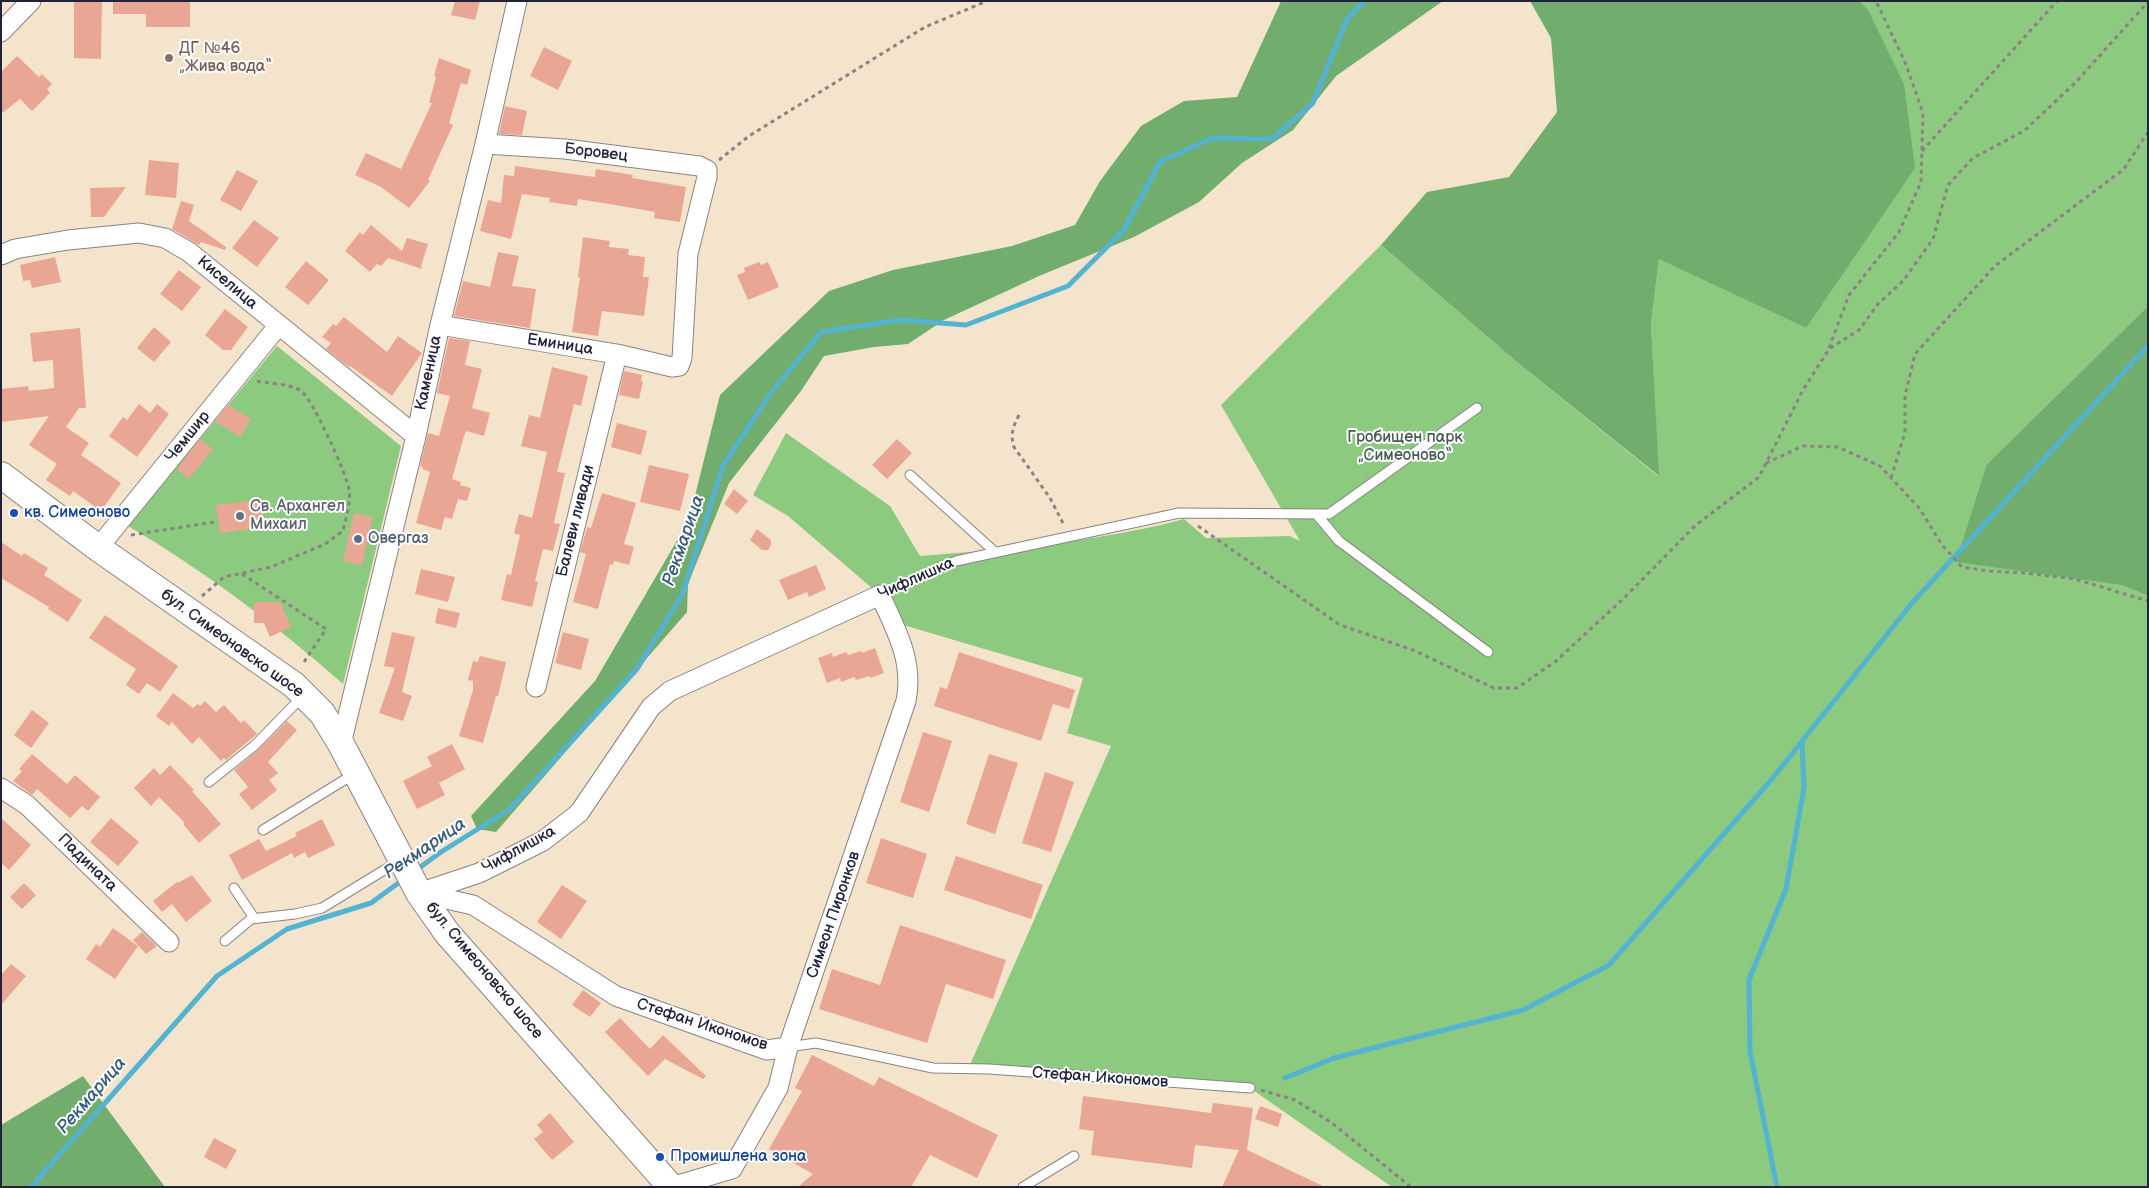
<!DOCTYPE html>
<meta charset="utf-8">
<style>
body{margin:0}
#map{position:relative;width:2149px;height:1188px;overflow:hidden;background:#f4e4cb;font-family:"Balsamiq Sans",sans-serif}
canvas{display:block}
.frame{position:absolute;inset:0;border:2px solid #22223b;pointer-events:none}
</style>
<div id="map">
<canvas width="2149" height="1188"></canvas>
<div class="frame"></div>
</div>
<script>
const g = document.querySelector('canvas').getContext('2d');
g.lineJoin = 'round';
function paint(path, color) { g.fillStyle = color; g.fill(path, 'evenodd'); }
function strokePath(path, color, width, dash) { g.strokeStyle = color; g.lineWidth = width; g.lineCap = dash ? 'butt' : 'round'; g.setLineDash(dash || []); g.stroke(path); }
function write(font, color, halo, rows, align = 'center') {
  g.font = font + ' "Balsamiq Sans",sans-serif'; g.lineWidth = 4; g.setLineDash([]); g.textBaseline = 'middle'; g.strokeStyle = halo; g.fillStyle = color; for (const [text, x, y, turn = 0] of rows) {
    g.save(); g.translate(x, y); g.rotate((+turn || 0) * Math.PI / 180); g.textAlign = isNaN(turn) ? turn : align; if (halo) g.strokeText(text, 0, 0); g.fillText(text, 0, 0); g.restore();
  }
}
paint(new Path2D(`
 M1860,1H2148V306L1987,464L2122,585L2148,596V1187H1392L1250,1088L969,1067L1111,746L1067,733L1083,678L893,622L880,595L788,516L753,495L786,433L890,506L920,556C1009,549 1098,542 1184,519L1206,538L1290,536L1300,541L1221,405L1381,245L1518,363L1658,476L1651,324L1659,258L1806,328L1868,10Z
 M277,346L401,446L343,684C276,625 205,571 128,526Z`), '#8cca80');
paint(new Path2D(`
 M1281,1H1443L1336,76L1293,130L1242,163L1199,202L1134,237L1039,276L944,320L908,344L874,347L824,356L801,391L729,483L688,584L687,612L496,832L477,829L471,816L595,681L689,520L720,395L829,291L893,270L1012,246L1075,225L1100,181L1141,126L1184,101L1237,97Z
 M1530,1H1860L1868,10L1904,84L1915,168L1806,328L1659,259L1651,324L1659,476L1518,363L1381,245L1427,192L1509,177L1557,112L1551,38Z
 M2148,306V596L2122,585L1956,562L1987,464Z
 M83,1076L165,1187H1V1125Z`), '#71ae6e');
strokePath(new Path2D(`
 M415,871L441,852L510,809L637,669L683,593L723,466L770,394L821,332L901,320L966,325L1068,286L1124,230L1160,162L1212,138L1272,139L1313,103L1347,19L1365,1
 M1285,1078L1334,1058L1523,1010L1609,965L1772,779L1912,603L2148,346
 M31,1187L217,976L287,929L371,903L404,879
 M1777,1187L1750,1051L1749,980L1786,889L1804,788L1802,741`), '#53b3d1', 5);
paint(new Path2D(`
 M74,1H102L101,59L74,58Z
 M113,1H190V27H146V14H113Z
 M455,1H480L475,20L451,15Z
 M544,47L572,61L558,90L530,76Z
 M17,56L39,77L42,74L52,84L47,89L50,93L32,111L20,99L1,114V72Z
 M439,58L471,70L467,85L461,83L449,123L453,125L428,180L430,181L409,208L381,187L355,175L366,153L401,169L432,103H429L436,77L434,76Z
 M505,106L527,111L522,135L499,134Z
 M149,160L179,163L176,198L145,195Z
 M515,166L595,177L596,169L633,175L632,178L686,187L680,222L654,218L655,212L627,207L578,199L577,206L549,202L550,198L522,194L511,239L480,231L488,200L501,203L504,175L514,176Z
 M237,170L258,181L241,211L220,200Z
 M126,187L104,217H91L90,188Z
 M181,201L194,205L189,221L226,247L225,250L201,242L199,245L172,229Z
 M254,220L279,238L257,267L232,248Z
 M371,225L402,251L407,238L428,244L421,266L422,269L388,258L381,266L377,264L370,272L345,251L360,232L363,235Z
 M583,237L610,241L609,247L629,249L628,255L645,257L643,277H649L644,316L602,311L598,336L572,332L580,277H578Z
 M498,252L519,256L512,286L536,289L530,328L454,316L463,281L490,287Z
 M55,257L61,282L32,288L30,280L23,281L20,265Z
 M306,261L329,280L308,305L285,287Z
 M759,262L761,265L768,262L779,287L748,300L737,275L745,272L744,268Z
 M179,270L201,287L182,311L160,294Z
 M225,309L248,327L231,350H223L205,335Z
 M344,317L387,352L398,336L422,353L392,396L350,366L349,367L326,349L331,343L322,337L333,324L336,326Z
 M154,327L171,342L154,362L137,348Z
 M80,328L86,408H79L66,427L89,443L81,455L121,483L101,511L73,491L70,496L46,480L57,464L29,445L49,416L1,422V389L28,386L29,391L54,388L53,360L33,362L30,333Z
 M449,338L470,341L465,365L482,369L472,408L490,413L484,436L466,431L464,436L452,479L461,482L460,485L471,488L467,501L458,499L452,519L445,517L441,530L416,523L430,472L422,469L423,467L420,466L428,433L439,436L450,396L437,393Z
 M552,367L588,376L581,406L574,404L557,472L565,473L554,523L560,524L553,551L543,549L535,581L538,582L532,607L501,600L507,574L511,575L520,535L514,533L519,514L532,518L547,452L521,446L529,415L540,418Z
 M624,371L642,375L641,381L643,382L639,399L619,395Z
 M139,404L150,413L157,404L169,414L137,457L109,436L123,417L127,420Z
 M228,405L251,419L240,437L215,421Z
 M617,423L647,431L641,455L611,447Z
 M200,439L213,449L189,479L177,469Z
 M897,439L912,453L887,479L872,465Z
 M649,465L689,474L680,511L640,502Z
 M734,489L748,501L737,514L724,504Z
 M602,493L636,503L624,544L634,547L629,565L614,561L613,565L610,564L598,609L573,602L586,554L580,552L584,538L587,527L591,528Z
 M261,500L264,527L220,533L216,505Z
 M354,513L373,517L362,565L343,561Z
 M757,529L771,540V545L768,550H762L750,540Z
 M1,542L22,556L24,553L48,568L44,575L82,600L68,622L48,609L49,607L1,578Z
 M816,565L826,589L809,597L807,592L788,600L779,580Z
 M421,569L455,577L448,602L415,594Z
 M254,602H280L291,627L270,637L264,623H254Z
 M438,608L460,613L456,628L435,623Z
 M105,615L178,666L160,692L147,683L139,694L126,685L136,669L89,638Z
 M392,632L415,637L402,692L412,696L403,721L379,713L395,668L384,666Z
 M563,632L589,639L581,670L555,663Z
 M875,648L884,673L870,678L869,676L856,680L854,677L841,682L840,678L827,683L818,658L832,653L833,657L846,652L848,655L861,651L862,653Z
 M959,652L1075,690L1069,709L1053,704L1041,741L934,706L940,687L947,689Z
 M480,656L506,662L498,696H496L483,743L459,736L473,690V681L468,680L473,661L478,662Z
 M173,693L193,708L198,704L200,706L205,701L216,712L224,705L241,723L244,720L257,734L226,760L224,758L221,761L199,737L192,744L172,722L169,726L156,716Z
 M32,710L49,723L31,748L14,735Z
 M287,721L297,730L268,762L278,773L269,780L277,790L252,810L239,794L248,787L234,770L258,750Z
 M923,732L952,741L929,812L900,802Z
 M452,744L465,769L439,783L445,795L417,809L403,781L432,766L427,757Z
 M32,754L67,784L75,775L100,797L88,811L82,806L70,818L37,789L32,795L13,781L22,771L19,769Z
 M989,754L1018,763L995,834L966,824Z
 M170,765L194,790L192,791L221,824L199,843L183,824L185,823L159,797L151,806L134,788L154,768L160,775Z
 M1045,772L1074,782L1051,852L1022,843Z
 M1,818L31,845L9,870L1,863Z
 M111,818L139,842L118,866L90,842Z
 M322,819L335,845L308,858L305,852L294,858L292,853L242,880L229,855L259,839L266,851L297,836L295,833Z
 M881,838L927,854L913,898L866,883Z
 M956,856L1043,885L1031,919L944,890Z
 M192,875L212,901L186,922L172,904L162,912L153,901L177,882L178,883Z
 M24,883L36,895L22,909L10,897Z
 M562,885L587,901L561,939L537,922Z
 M900,925L1006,960L993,999L946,984L927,1043L819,1009L832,969L880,985Z
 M113,928L138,946L115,979L86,959L96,944L100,947Z
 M142,932L157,946L146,954L133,940Z
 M11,964L26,976L1,1005V975Z
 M583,990L601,1003L590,1017L572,1005Z
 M620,1018L650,1049L663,1035L706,1076L703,1079L665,1059L648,1076L605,1032Z
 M812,1055L874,1086L879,1077L998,1135L977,1178L930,1155L911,1187H798L813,1174L769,1149L802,1091L795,1088Z
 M1083,1096L1211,1113L1213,1103L1253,1108L1247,1150L1325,1187H1222L1239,1150L1195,1145L1192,1168L1091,1155L1094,1131L1079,1129Z
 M1260,1106L1282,1114L1278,1127L1255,1119Z
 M550,1113L574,1142L552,1160L534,1139L543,1132L537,1125Z
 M214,1138L237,1150L226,1169L204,1157Z`), '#eaa694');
const lane = new Path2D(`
 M910,475L995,552
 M1317,515L1339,541L1488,652
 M880,595L956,561L1179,513L1329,514L1477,408
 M209,782L254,746L302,697
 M263,830L354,774
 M234,888L254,918
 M225,941L251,919L295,914L322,908L399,861
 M788,1047L816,1043L933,1068L989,1069L1250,1088
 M1023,1187L1074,1156`);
const street = new Path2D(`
 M1,32L31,1
 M1,255L15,249L68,240L139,233L165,238L189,252L416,436
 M440,325L617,354L672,367L679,366L682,358L688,254L707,177V170L699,166L565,149L485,144
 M98,548L278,326
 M536,687L617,354
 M341,744L416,436L440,325L485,144L517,1
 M1,788L27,805L169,942
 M419,893L479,873L543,841L579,813L651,707L670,691L880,595C896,630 914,661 906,701L788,1047L778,1088L732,1169L671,1187
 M420,893L473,905L616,996L767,1050L788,1047`);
const secondary = new Path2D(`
 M1,475L98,548L294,685L322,713L341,744L419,893L447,933L671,1187`);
strokePath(lane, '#8b8383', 11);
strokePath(street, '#8b8383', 21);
strokePath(secondary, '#8b8383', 28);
strokePath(new Path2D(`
 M1922,151L2057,1
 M719,160L749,136L925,27L987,1
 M1829,348L1849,295L1899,232L1921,182L1923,113L1905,62L1876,1
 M1019,415C1013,427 1010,434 1014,447L1050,498L1064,525
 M1766,463L1803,446L1838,447L1880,466L1920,509L1942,545L1962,567L1988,571L2024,573L2075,579L2148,601
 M1891,478L1905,432V396L1915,354L1995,266L2124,169L2148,132
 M1198,526L1340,625L1413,650L1494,688H1517L1556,661L1623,599L1696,525L1759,477L1803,390L1829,349L1859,330L1878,304L1903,281L1933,239L1948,185L1973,158L2024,131L2075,83L2148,2
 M131,535L215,522
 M242,574L326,629L302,665
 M202,596L224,577L271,567L325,544L343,531C346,517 351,503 349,489C346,473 312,397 300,390C290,384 266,383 255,381
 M1261,1090L1295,1100L1332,1123L1411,1187`), '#8b8383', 3, [4, 4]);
strokePath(lane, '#fff', 9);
strokePath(street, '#fff', 19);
strokePath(secondary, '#fff', 26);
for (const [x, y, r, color] of [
 [169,58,5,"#8d6e63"],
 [14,513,5,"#1a4fb4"],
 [240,516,5,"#6b7280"],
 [358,539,5,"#5c6f8a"],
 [660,1157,5,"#1a4fb4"]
]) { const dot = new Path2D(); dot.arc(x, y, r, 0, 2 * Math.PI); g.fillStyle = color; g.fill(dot); strokePath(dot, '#fff', 2); }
write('16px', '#785e54', '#fff', [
 ["ДГ №46",179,49],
 ["„Жива вода“",179,67]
], 'left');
write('16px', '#22223b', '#fff', [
 ["Боровец",596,153,7],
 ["Киселица",227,283,40],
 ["Еминица",560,345,9],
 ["Каменица",429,373,-78],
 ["Чемшир",188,437,-51],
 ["Балеви ливади",576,521,-76],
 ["Чифлишка",916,579,-24],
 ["бул. Симеоновско шосе",232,644,36],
 ["Чифлишка",519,850,-29],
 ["Падината",87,863,44],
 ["Симеон Пиронков",834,915,-71],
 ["бул. Симеоновско шосе",484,971,50],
 ["Стефан Икономов",702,1025,18],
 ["Стефан Икономов",1100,1078,4]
]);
write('16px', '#475d53', '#fff', [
 ["Гробищен парк",1405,438],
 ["„Симеоново“",1405,456]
]);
write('16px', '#5b616d', '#fff', [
 ["Св. Архангел",250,507],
 ["Михаил",250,525]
], 'left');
write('16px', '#164399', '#fff', [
 ["кв. Симеоново",24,513],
 ["Промишлена зона",670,1157]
], 'left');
write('16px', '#4e5e75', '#fff', [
 ["Овергаз",368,539]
], 'left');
write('italic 18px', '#365c77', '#fff', [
 ["Рекмарица",684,541,-71],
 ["Рекмарица",425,849,-34],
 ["Рекмарица",92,1096,-49]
]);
</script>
